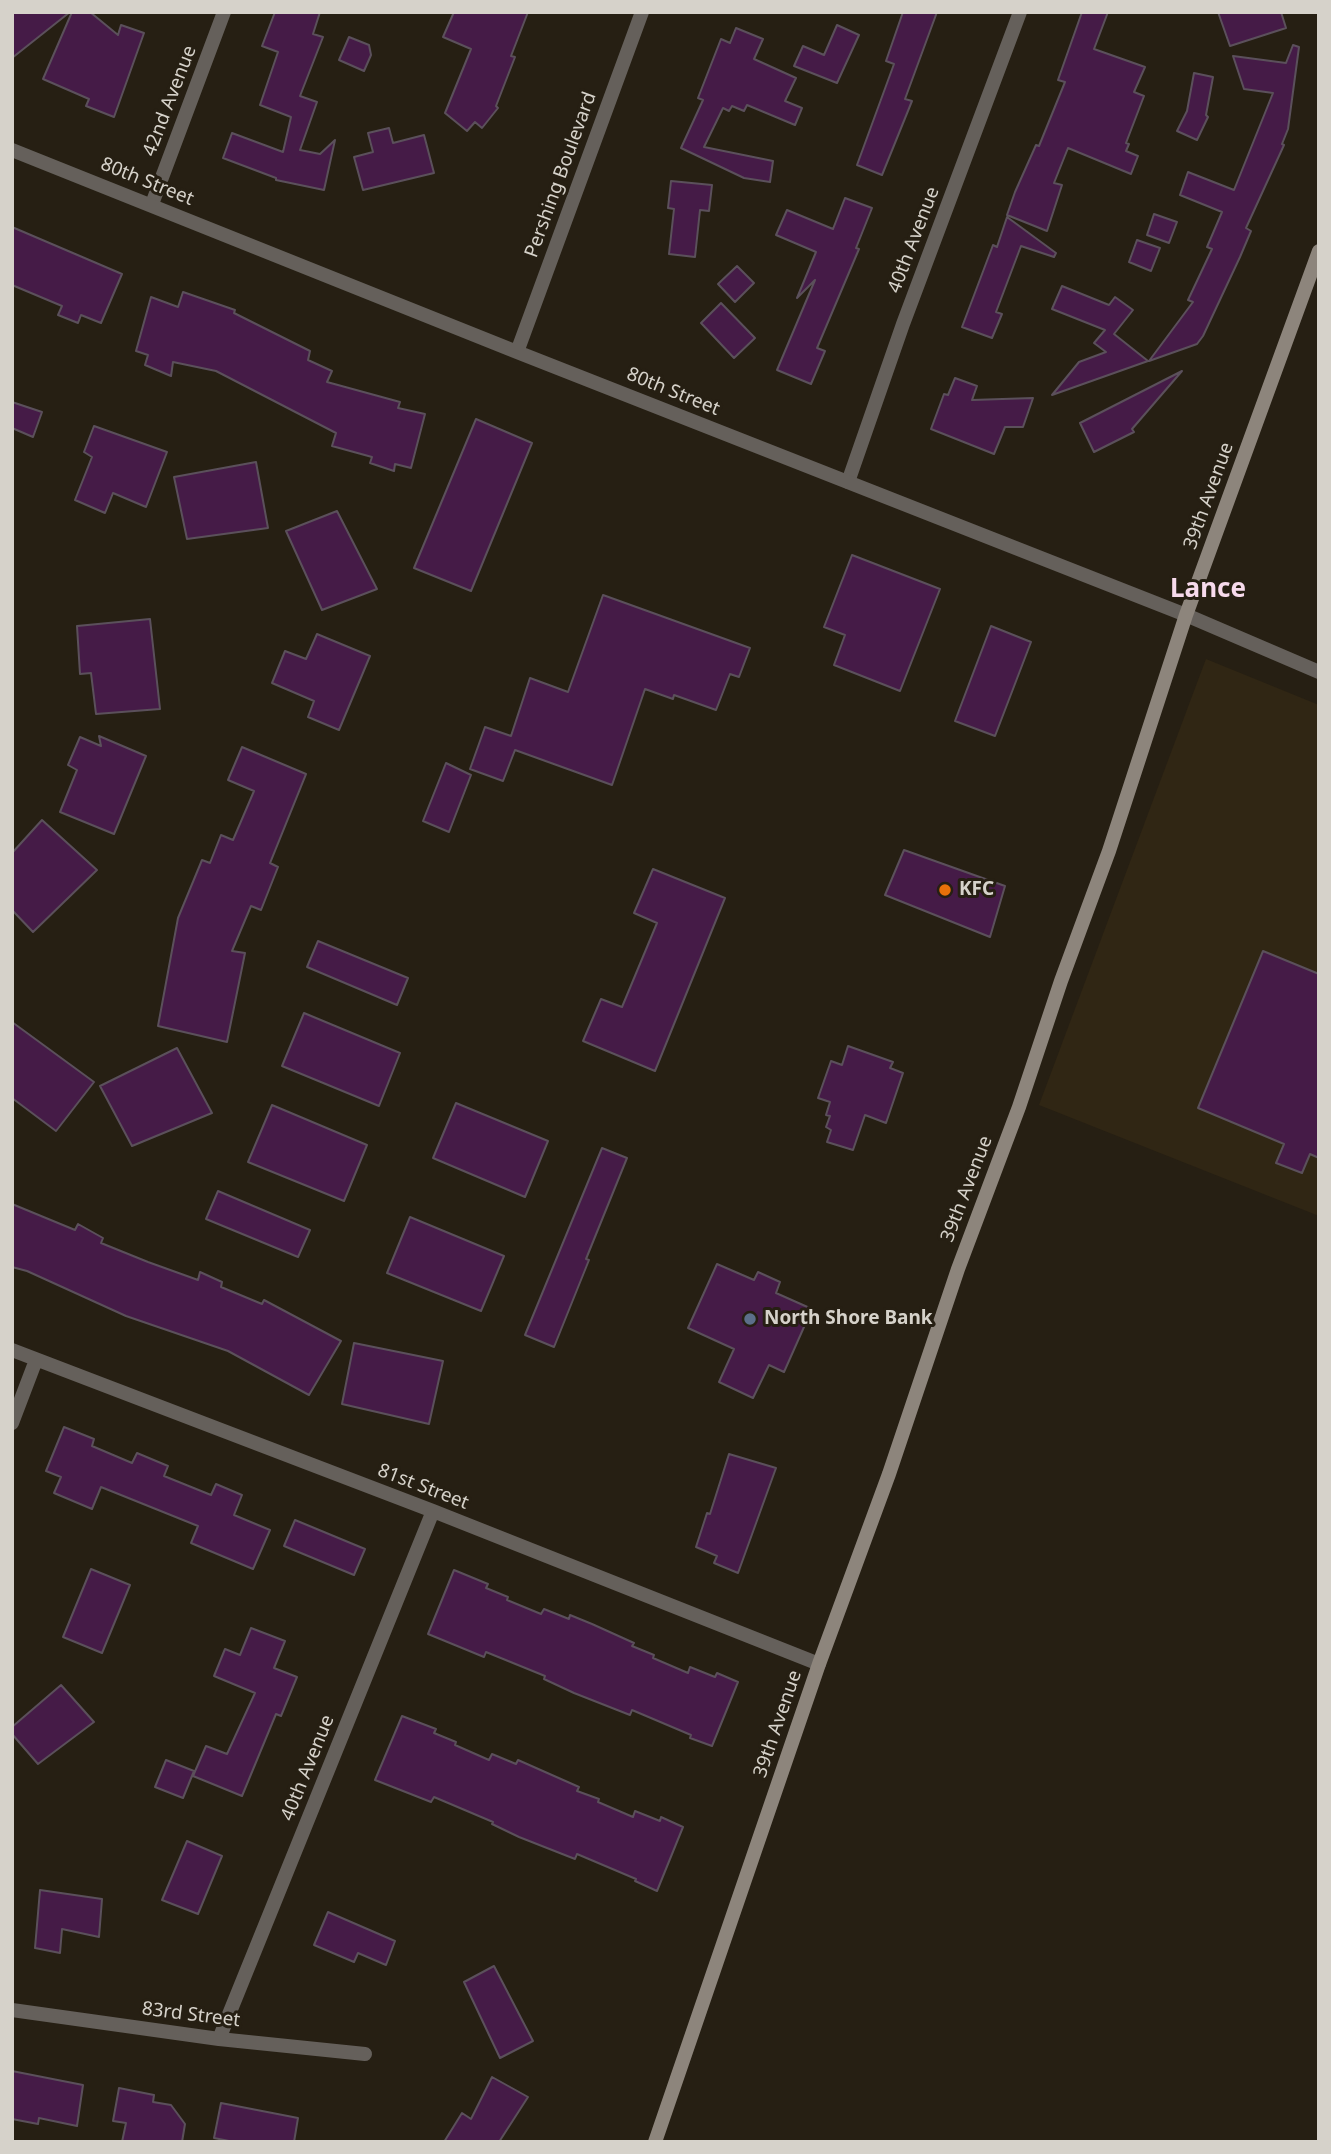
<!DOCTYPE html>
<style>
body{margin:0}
#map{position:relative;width:1331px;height:2154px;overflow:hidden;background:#261f13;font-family:"Noto Sans",sans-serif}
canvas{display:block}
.frame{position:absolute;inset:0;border:14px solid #d6d2ca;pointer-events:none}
</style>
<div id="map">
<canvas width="1331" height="2154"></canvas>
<div class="frame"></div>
</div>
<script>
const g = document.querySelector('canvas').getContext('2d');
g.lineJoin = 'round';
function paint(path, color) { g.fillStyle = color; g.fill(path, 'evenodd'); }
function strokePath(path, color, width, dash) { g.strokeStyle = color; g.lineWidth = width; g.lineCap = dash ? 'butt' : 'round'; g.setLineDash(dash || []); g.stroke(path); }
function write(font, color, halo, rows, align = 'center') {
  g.font = font + ' "Noto Sans",sans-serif'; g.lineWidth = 6; g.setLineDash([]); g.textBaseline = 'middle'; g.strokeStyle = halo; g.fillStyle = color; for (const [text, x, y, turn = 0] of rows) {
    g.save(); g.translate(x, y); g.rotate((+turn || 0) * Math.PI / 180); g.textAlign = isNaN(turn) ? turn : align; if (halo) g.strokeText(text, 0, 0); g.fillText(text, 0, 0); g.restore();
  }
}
paint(new Path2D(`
 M1206,659L1319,705V1216L1039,1105Z`), '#302614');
const building = new Path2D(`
 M12,12H70L12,58Z
 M72,12H90L118,35L121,25L144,33L114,117L86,106L89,99L43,79Z
 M275,12H320L313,34L323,37L300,96L317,102L300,150L320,154L335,140L324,190L276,180V178L223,158L232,133L283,152L291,117L260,105L278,52L262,46Z
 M454,12H528L511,56L515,57L496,106L498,108L482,128L475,122L467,131L445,113L471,49L443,37Z
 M903,12H937L905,99L912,101L882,175L857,165L894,64L886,61Z
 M1082,12H1108L1094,49L1145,67L1134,92L1144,96L1126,143L1129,144L1126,151L1138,156L1131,174L1068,148L1054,183L1062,185L1047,231L1007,215L1015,192L1036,145L1039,146L1065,82L1058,80Z
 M1218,12H1281L1286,28L1230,46Z
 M837,25L859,35L837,83L794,66L803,46L824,55Z
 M736,28L763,39L754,59L796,78L785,101L802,108L795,125L747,105L744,111L732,106L729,111L723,108L704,147L773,161L770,182L744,178L681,148L703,100L698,98L721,39L730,43Z
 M349,37L369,45L371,55L364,71L339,60Z
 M1293,45L1299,47L1288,129L1282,144L1284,145L1246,228L1251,231L1240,257L1203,336L1197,344L1149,361L1193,302L1188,300L1212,249L1207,247L1222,212L1180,195L1188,172L1234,190L1273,93L1244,89L1233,56L1286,63Z
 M1194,73L1213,77L1206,115L1208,117L1197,140L1177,131L1187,111Z
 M389,128L393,143L424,135L434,173L363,190L354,157L373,152L368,133Z
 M671,181L712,185L709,211L700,210L695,257L669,254L674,209L668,208Z
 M845,198L872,208L856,248L859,249L817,348L825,351L811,384L777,370L815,280L797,298L816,252L776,235L787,210L833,229Z
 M1154,214L1177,222L1169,243L1147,235Z
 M1007,217L1056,253L1054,257L1021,246L996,312L1002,314L992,338L962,327L993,245L997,247Z
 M12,227L122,274L101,323L81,315L78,323L58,315L62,306L12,285Z
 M1137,240L1160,248L1151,271L1129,262Z
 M737,266L754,283L735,302L718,284Z
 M1062,286L1109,305L1115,297L1133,310L1114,334L1148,361L1052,395L1079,362L1106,352L1094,343L1105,330L1052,309Z
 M183,292L235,310L234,313L310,351L308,360L332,371L327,382L400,402L398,408L425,414L411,468L395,464L394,471L370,463L372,457L332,446L336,433L216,371L173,362L171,376L145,365L148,355L136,351L151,297L178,307Z
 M721,303L755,338L734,358L701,323Z
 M1182,371L1132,429L1134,432L1094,452L1080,423Z
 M955,378L977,386L972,400L1033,398L1023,427H1005L994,454L931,429L944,394L948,395Z
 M12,402L42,412L33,437L12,428Z
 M476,419L532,443L471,591L414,568Z
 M94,426L167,452L146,507L113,493L105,513L75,500L92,457L84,452Z
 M256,462L268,528L187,539L174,477Z
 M337,511L377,589L322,610L286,531Z
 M852,555L940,589L900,691L834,665L845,635L824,627Z
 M603,595L750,648L739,677L730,674L716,710L674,695L673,699L645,689L612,785L515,750L503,781L470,769L485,727L511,736L530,678L568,692Z
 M150,619L160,709L96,714L91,673L80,674L77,626Z
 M991,626L1031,642L995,736L955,721Z
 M317,634L370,656L339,730L308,717L314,701L272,683L285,651L306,659Z
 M99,736L146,756L114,834L60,812L77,770L68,765L80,737L101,746Z
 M242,747L306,774L270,863L278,867L261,910L251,906L232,951L245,953L227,1042L158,1026L178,918L202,860L210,863L221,835L233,840L254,791L228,780Z
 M446,763L471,775L449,832L423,821Z
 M42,820L97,870L33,932L12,910V853Z
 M904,850L1005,886L990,937L885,895Z
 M653,869L725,898L655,1071L583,1041L601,999L622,1007L657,923L634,913Z
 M318,941L408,978L397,1005L307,967Z
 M1263,951L1319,974V1158L1310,1154L1302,1173L1276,1163L1284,1144L1198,1108Z
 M304,1013L400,1053L379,1106L282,1066Z
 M12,1022L94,1082L56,1131L12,1098Z
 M848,1046L893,1062L890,1068L903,1073L886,1123L865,1115L853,1150L827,1142L831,1130L826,1127L830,1116L826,1115L830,1102L818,1098L831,1061L842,1065Z
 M177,1048L212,1113L132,1146L100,1086Z
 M456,1103L548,1141L525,1197L433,1158Z
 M272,1105L367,1145L344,1201L248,1162Z
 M602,1148L627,1158L586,1259L589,1260L554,1347L525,1335Z
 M218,1191L310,1230L298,1257L206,1219Z
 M12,1204L75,1230L78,1224L103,1238L101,1243L148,1262L198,1280L200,1272L222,1282L221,1287L262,1304L264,1300L341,1341L309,1395L228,1351L126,1316L27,1271L12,1267Z
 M410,1217L504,1256L481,1311L387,1273Z
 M717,1264L754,1280L758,1272L780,1282L776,1293L812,1309L784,1372L769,1365L753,1398L719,1382L734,1349L688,1328Z
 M354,1343L443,1361L429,1424L342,1404Z
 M64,1427L94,1439L92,1446L132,1463L137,1453L168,1466L164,1476L211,1495L216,1484L242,1495L234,1515L270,1530L253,1569L191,1543L198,1526L101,1487L92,1509L54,1493L61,1477L46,1471Z
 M729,1454L776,1468L738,1573L714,1563L717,1556L696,1547L707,1513L710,1514Z
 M295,1520L365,1549L354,1575L284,1546Z
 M91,1569L130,1585L102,1653L63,1637Z
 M454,1570L488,1584L486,1588L508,1597L507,1600L541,1614L544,1609L569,1619L570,1615L592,1624L634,1643L632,1646L654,1655L653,1658L688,1673L690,1667L715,1677L717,1673L738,1682L712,1746L690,1738L691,1735L632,1710L630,1715L574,1693L544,1679L545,1676L486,1652L484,1657L428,1634Z
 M251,1628L285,1641L274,1668L297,1677L281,1716L276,1714L242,1796L193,1776L206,1746L227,1754L255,1693L214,1676L225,1649L240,1655Z
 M61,1685L94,1722L38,1764L12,1734V1727Z
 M402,1716L436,1729L434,1733L456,1742L455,1745L489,1760L492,1754L516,1764L518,1760L579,1787L577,1791L599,1799L598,1802L633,1817L635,1811L660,1821L661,1817L683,1827L657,1891L635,1881L636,1879L577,1854L575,1859L519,1837L492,1824L493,1822L434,1797L431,1802L375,1780Z
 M166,1760L194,1771L183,1798L155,1787Z
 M187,1841L222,1856L198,1914L162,1900Z
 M40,1890L102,1899L99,1937L62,1929L60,1953L35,1948Z
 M328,1912L395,1941L386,1965L358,1953L354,1962L314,1945Z
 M494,1966L533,2041L500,2058L464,1982Z
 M12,2071L83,2085L77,2126L39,2118L38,2124L12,2119Z
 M492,2077L528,2097L499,2142H444L462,2113L471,2119Z
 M119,2088L154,2095L153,2102L171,2105L185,2124L182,2142H122L126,2123L113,2121Z
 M221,2103L298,2118L294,2142H234L214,2138Z`);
paint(building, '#451b47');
strokePath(building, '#5b505b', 2);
strokePath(new Path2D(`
 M152,204L224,12
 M848,482L903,324L1020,12
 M12,1350L433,1511L819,1664
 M12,1423L36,1360
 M12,2010L219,2039L365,2054
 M219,2039L433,1511`), '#65605b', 14);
strokePath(new Path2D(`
 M12,150L517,352L1186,615L1319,672
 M517,352L642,12`), '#65605b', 14);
strokePath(new Path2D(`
 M655,2142L819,1664L889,1474L958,1269L1019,1107L1061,981L1109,851L1186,615L1319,251`), '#8d857c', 14);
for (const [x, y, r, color] of [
 [945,890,7,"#e8710a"],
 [750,1319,7,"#5c6f8a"]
]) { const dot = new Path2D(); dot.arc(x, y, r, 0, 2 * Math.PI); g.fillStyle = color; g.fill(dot); strokePath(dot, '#261f13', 2.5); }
write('19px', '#d6d2ca', '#261f13', [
 ["42nd Avenue",170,101,-69],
 ["Pershing Boulevard",561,175,-70],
 ["80th Street",147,182,22],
 ["40th Avenue",914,240,-69],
 ["80th Street",673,392,22],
 ["39th Avenue",1209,496,-70],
 ["39th Avenue",967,1189,-69],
 ["81st Street",423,1487,21],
 ["39th Avenue",778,1724,-71],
 ["40th Avenue",308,1768,-68],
 ["83rd Street",191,2015,7]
]);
write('bold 19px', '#d6d2ca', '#261f13', [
 ["KFC",959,890],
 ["North Shore Bank",764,1319]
], 'left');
write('bold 26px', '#f7daec', '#261f13', [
 ["Lance",1208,590]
]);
</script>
